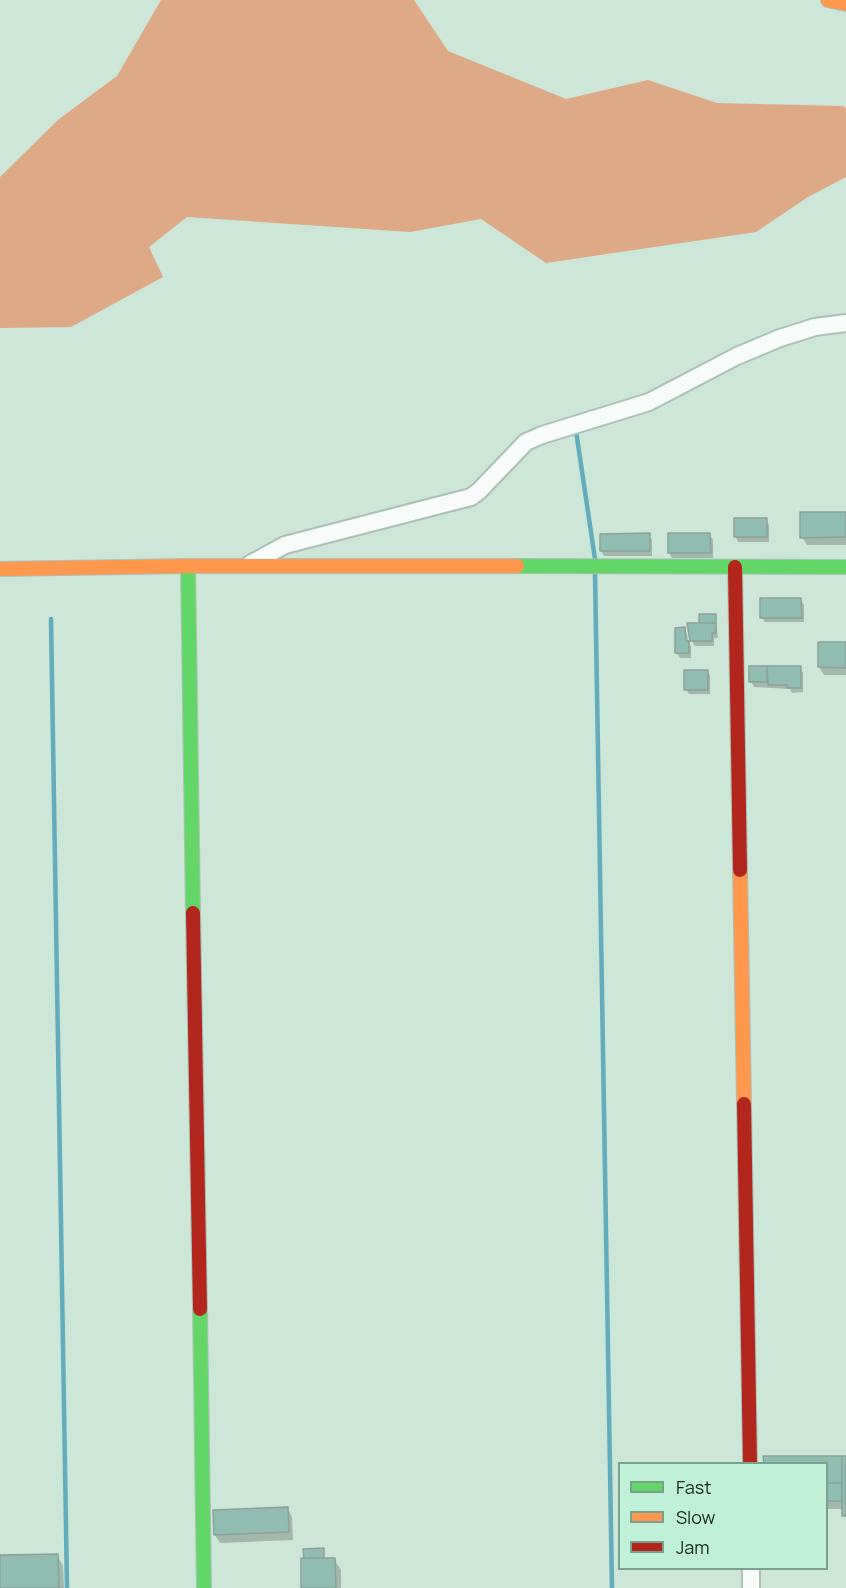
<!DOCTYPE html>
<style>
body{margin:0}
#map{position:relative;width:846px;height:1588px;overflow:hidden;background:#cce6d8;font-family:Manrope,sans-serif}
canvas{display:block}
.legend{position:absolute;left:618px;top:1462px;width:210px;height:108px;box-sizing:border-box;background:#c1f0d8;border:2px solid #7ca08e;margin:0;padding:8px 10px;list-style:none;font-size:18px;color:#15271f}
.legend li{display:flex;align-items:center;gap:12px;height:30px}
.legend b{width:30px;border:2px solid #7ca08e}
</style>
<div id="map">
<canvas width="846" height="1588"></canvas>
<ul class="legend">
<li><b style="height:8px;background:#63d668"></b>Fast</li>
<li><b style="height:8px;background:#ff974d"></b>Slow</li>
<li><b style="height:8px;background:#b3261e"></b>Jam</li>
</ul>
</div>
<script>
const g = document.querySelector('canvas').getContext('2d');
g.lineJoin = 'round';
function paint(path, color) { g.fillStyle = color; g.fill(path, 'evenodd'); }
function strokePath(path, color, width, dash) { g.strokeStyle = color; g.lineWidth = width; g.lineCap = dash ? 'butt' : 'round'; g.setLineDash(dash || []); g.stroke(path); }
paint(new Path2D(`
 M161,0H414L448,51L566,99L648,80L717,103L843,106L846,108V177L808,197L756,232L546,263L481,219L410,232L187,217L149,247L163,277L71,327L0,328V177L59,119L117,76Z`), '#dea986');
paint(new Path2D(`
 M846,514V545H807L802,537Z
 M766,520L769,525V542H738L736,537Z
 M601,535H649L652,540V556H604L601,551Z
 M710,535L713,540V558H672L669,553Z
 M801,600L804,605V622H765L762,617Z
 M715,615L718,638H714V646H695L692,641Z
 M676,629H684L687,634L688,642L691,647V658H680L677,653Z
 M819,643H846V675H824L819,667Z
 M751,668H800L803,673V692L792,693L790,689L754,687L751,681Z
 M707,671L710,676V694H689L686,689Z
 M846,1458V1519L844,1509H826V1464Z
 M288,1509L292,1517L293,1540L220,1543L215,1535Z
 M323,1550L324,1559H334L341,1570V1588H303Z
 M57,1555L63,1566L64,1588H0V1557Z`), '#0003');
strokePath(new Path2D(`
 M576,431L595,559
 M595,573L612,1588
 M51,619L67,1588`), '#63acbd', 4.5);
const building = new Path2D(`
 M800,512H846V537L800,538Z
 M734,518H767V537H734Z
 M650,533V551H600V534Z
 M668,533H710L711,553H668Z
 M760,598H801L802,618H760Z
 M699,614H716V623H699Z
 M687,623H716V633H712V641H690Z
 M685,627L686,641H689V653H675V628Z
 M818,642H846V668L818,667Z
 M749,666H767V682H749Z
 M767,666H801V688H787V685H768Z
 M684,670H708V690H684Z
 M763,1456H842V1483H826V1464H764Z
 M842,1456H846V1516H842Z
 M826,1483H842V1501H826Z
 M288,1507L289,1532L214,1535L213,1510Z
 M324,1548V1558H304L303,1549Z
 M58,1554L59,1588H0V1555Z
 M301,1558H335L336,1588H301Z`);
paint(building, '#91bcb2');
strokePath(building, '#8ba199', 1.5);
const street = new Path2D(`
 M250,564L285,545L471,497L479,491L526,442L542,435L649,402L737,356L780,338L815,327L846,323
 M751,1568V1588`);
const fast = new Path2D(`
 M188,566L193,913
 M517,566L846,567
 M200,1309L204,1588`);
const slow = new Path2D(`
 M828,0L846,4
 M0,569L188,566H517
 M740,870L744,1104`);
const jam = new Path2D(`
 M735,567L740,870
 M193,913L200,1309
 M744,1104L750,1464`);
strokePath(street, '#acc0b6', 20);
strokePath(fast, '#acc0b6', 16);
strokePath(slow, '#acc0b6', 16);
strokePath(jam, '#acc0b6', 16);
strokePath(street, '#f7fbf9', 16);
strokePath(fast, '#63d668', 14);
strokePath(slow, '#ff974d', 14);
strokePath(jam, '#b3261e', 14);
</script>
